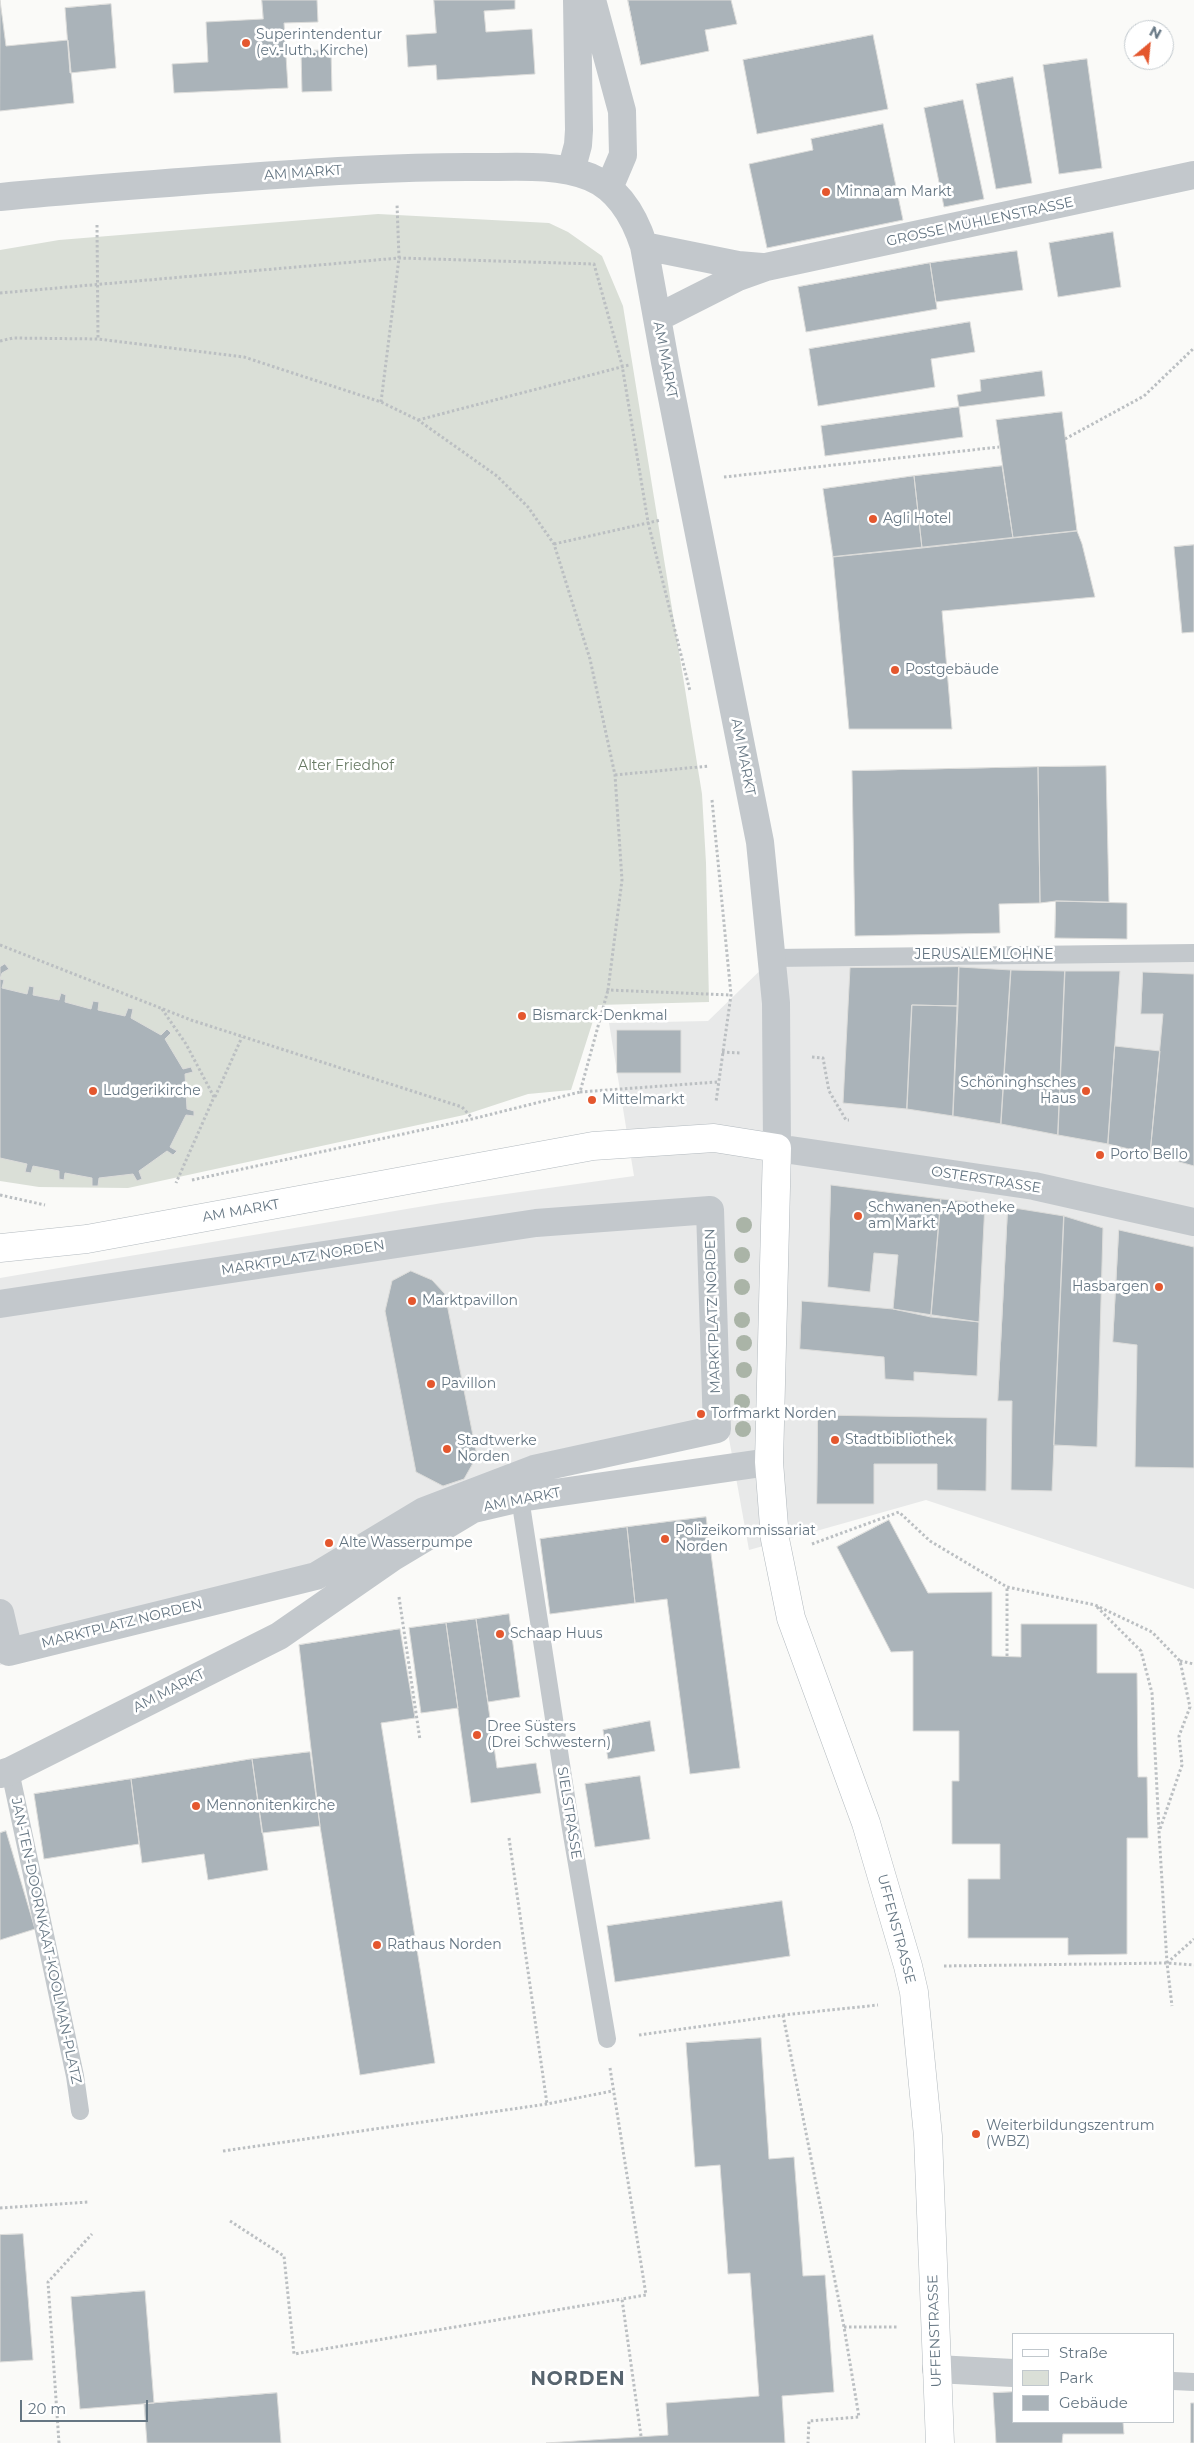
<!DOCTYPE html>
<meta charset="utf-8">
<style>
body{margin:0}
#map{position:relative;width:1194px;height:2443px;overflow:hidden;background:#fafaf8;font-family:Montserrat,sans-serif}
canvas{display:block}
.legend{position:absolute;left:1012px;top:2333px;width:162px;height:90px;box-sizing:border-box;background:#fff;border:1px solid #c1c8cd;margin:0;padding:6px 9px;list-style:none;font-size:15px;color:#657683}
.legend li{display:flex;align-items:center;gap:10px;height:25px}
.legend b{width:25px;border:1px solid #c1c8cd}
.north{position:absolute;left:1124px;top:20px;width:50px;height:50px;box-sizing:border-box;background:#fff;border:1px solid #c1c8cd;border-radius:50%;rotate:28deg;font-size:14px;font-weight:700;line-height:20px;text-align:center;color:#657683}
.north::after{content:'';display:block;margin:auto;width:18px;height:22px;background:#e4572e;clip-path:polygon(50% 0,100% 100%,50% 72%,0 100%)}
.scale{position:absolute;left:20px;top:2400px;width:128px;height:22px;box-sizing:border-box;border:2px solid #657683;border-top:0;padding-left:6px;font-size:15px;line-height:18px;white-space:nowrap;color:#657683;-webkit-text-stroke:4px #fff;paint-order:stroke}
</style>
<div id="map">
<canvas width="1194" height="2443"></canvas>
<ul class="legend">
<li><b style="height:6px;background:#fff"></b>Straße</li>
<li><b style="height:14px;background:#dadfd7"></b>Park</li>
<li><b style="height:14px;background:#aab3b9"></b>Gebäude</li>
</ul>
<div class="north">N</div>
<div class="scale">20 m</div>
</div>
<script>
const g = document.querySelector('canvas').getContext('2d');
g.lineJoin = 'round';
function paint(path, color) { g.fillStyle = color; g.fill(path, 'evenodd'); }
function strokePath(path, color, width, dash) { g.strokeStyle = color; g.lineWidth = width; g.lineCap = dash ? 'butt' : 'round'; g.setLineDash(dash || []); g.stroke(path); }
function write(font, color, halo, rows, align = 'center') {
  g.font = font + ' Montserrat,sans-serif'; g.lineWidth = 5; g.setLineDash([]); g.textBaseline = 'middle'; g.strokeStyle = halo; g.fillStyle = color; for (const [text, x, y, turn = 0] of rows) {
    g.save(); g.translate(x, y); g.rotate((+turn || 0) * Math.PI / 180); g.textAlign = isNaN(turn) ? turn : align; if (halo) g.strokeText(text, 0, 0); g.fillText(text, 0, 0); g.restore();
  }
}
paint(new Path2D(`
 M1194,950V1589L926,1500L749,1550L728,1433L497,1488L303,1590L0,1665V1278L442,1203L634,1176L609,1023L708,1021L773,958Z`), '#e8e9e9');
paint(new Path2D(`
 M378,214L549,223L568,232L602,256L623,306L702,794L706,863L709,1002L598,1005L571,1090L528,1094L464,1115L128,1188L39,1187L0,1181V250L59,240Z`), '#dadfd7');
const building = new Path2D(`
 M0,0L6,46L68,40L74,103L0,111Z
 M262,0H317L318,22L284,23L288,88L174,93L172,64L208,62L206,22L263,19Z
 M434,0H515V9L484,11L486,32L532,29L535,74L437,80L436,65L408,67L406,35L436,33Z
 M628,0H731L737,24L705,30L709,51L641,65Z
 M111,4L116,68L70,73L65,8Z
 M873,35L888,109L757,134L743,60Z
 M331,50L332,91L302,92L301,51Z
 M1087,59L1102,168L1059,174L1043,65Z
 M1013,77L1032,183L996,189L976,84Z
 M963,100L984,199L944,207L924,108Z
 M883,124L903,220L767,248L749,164L813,150L811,139Z
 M1113,232L1121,287L1058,297L1049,243Z
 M1017,251L1023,290L936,302L930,263Z
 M930,263L937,309L806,332L798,287Z
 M970,322L975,352L931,359L935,387L818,406L809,349Z
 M1042,371L1045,396L959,407L957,395L981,391L980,380Z
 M959,407L963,437L825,456L821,426Z
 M1062,412L1077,531L1013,538L996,420Z
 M1002,466L1013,538L922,548L914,476Z
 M914,476L922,548L833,557L823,489Z
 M1077,531L1082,544L1095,597L942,611L952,729H849L833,557Z
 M1194,545V632L1182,633L1174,547Z
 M1106,766L1109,902L1056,901L1040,903L1038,767Z
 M1038,767L1040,903L999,904L1000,933L855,936L852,771Z
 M1056,901L1127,903V939L1055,938Z
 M5,964L9,969L2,973L0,979L4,980L2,988L27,994L29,986L34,987L33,995L59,1000L61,993L66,995L65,1002L91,1009L93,1001L99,1002L98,1010L125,1016L128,1008L133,1009L131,1018L161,1035L167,1029L171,1033L165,1039L183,1069L191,1067L193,1072L185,1074L187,1109L194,1111V1116L186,1115L170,1147L177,1151L173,1155L167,1151L139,1171L142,1179L137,1181L133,1174L99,1178L98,1186H92V1178L65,1173L64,1180L59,1179V1171L33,1166L31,1173L25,1172L27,1164L0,1158V967Z
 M959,967L1011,970L1001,1124L953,1116Z
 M959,967L958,1006L912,1005L907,1109L843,1103L850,968Z
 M1011,970L1065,971L1058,1135L1001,1124Z
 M1065,971H1120L1108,1144L1058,1135Z
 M1143,972L1194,974V1166L1150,1154L1163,1014H1141Z
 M912,1005L958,1006L953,1116L907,1109Z
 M617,1030H681V1073H617Z
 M1115,1046L1160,1051L1150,1154L1108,1144Z
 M831,1185L941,1199L931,1317L893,1309L898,1255L874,1253L870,1292L828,1287Z
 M941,1199L985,1203L979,1322L931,1317Z
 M1008,1207L1064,1216L1052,1491L1011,1490L1012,1401H998Z
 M1064,1216L1103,1228L1097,1447L1054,1445Z
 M1119,1230L1194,1247V1468L1135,1467L1137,1345L1113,1342Z
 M411,1271L432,1280L445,1294L477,1456L464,1479L443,1486L416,1472L385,1311L392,1281Z
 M802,1301L893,1309L979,1322L977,1376L914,1372V1381L885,1379L884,1357L800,1349Z
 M818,1415L987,1418L986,1491L937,1490V1464H874V1504H817Z
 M706,1517L740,1768L690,1774L667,1599L635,1603L627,1527Z
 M889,1520L928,1593L992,1592V1656L1021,1657V1624H1097V1673H1137L1138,1777H1147L1148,1838H1127V1954L1068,1955V1938H968V1879H1000V1844H952V1781H959V1731H913V1651L891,1652L837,1547Z
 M627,1527L635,1603L550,1614L540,1539Z
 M509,1614L520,1697L488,1702L476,1619Z
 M476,1619L497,1768L536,1763L541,1793L471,1803L446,1623Z
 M446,1623L458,1708L421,1713L409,1628Z
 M400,1629L415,1718L381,1723L435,2063L360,2075L320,1826L299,1645Z
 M650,1721L655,1751L608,1759L603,1730Z
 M310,1752L320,1826L262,1833L252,1759Z
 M252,1759L268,1870L208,1880L204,1854L142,1863L131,1779Z
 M640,1776L650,1839L595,1847L585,1784Z
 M131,1779L139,1844L44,1859L34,1794Z
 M6,1831L35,1929L0,1940V1833Z
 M782,1901L790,1956L615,1982L607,1926Z
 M761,2038L769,2159L794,2157L803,2276L825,2275L834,2392L782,2396L785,2443H546L668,2435L666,2403L759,2396L750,2273L728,2274L720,2165L695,2167L686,2043Z
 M23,2234L33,2360L0,2362V2235Z
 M145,2291L154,2403L80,2409L71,2297Z
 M1013,2392V2422H1123L1124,2434H1063L1062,2443H996L993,2393Z
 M277,2393L281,2443H147L144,2404Z
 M1191,2403H1194V2443H1191Z`);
paint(building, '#aab3b9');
strokePath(building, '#dcdcda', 1);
const secondary = new Path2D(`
 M0,1248L87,1239L593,1146L714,1138L777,1148L769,1462L775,1539L791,1618L866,1823L908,1966L914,1992L928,2136L940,2443`);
strokePath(secondary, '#b3babf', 29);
strokePath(new Path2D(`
 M97,225L98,339
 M0,293L399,258L594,264L622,365L648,522L690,691
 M0,341L13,338L98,339L244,357L381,402L418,420L497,476L528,507L554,544L590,659L615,775L622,880L608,990L731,995
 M381,402L399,258L397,204
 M418,420L629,365
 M1065,439L1144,396L1194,348
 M724,477L999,447
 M554,544L661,520
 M615,775L709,766
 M712,800L731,995L716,1102
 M0,945L191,1020L462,1107L472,1118
 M162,1009L186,1044L214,1097L176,1183
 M722,1052L741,1053
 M812,1057L823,1058L829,1091L846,1120H849
 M580,1092L717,1082
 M215,1097L242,1037
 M192,1180L472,1119L580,1092L608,990
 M0,1195L45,1205
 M812,1544L899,1512L930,1541L1007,1587L1095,1605L1152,1632L1180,1661L1190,1707L1179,1736L1182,1765L1159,1832L1167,1963L1172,2006
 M399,1597L420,1740
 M1097,1607L1141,1651L1152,1693L1159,1829
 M1007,1656V1587
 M1180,1661L1194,1664
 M509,1838L547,2104
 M1167,1963L1194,1939
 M944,1966L1167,1963L1194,1965
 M783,2015L844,2327L859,2417L809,2421L808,2443
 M639,2035L783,2015L878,2005
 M610,2068L646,2295L622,2299L641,2436
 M223,2151L547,2104L612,2091
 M0,2208L89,2202
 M230,2221L284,2256L294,2354L622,2299
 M844,2327H898
 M59,2443L48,2282L92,2234`), '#bbbfc2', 3, [2.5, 2.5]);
strokePath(new Path2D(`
 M773,958L1194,953
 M520,1498L571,1829L607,2039
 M10,1771L75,2076L80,2111
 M1173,2381L1194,2382`), '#c3c8cc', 18);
strokePath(new Path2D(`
 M592,0L622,111L623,155L609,188
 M571,171L578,145L579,130L577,0
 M0,197C83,189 165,183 248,177C321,172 393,167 467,167C506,168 553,162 590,177C619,189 635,218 644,246L665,362L760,842L776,1003L777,1148L1034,1186L1194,1222
 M644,246L738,265L762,267
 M657,318L738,277L766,267L1194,175
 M0,1304L536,1223L710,1210L717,1429L534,1469L424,1511L316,1576L9,1652L0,1613
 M0,1774L10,1771L279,1636L393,1557L473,1509L520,1498L769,1462
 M936,2369L1013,2373`), '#c3c8cc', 28);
strokePath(secondary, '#fff', 28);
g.fillStyle = '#aab4a7';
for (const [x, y] of [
 [744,1225],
 [742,1255],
 [742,1287],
 [742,1320],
 [744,1343],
 [744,1370],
 [742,1402],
 [743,1429]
]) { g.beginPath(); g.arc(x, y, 8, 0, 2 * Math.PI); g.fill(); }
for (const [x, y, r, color] of [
 [246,43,5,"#e4572e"],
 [826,192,5,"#e4572e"],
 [873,519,5,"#e4572e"],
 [895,670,5,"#e4572e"],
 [522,1016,5,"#e4572e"],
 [93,1091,5,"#e4572e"],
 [1086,1091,5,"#e4572e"],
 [592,1100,5,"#e4572e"],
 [1100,1155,5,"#e4572e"],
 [858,1216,5,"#e4572e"],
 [1159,1287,5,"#e4572e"],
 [412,1301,5,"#e4572e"],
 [431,1384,5,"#e4572e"],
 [701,1414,5,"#e4572e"],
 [835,1440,5,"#e4572e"],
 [447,1449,5,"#e4572e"],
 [665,1539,5,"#e4572e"],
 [329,1543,5,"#e4572e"],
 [500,1634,5,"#e4572e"],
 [477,1735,5,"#e4572e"],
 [196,1806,5,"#e4572e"],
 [377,1945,5,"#e4572e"],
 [976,2134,5,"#e4572e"]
]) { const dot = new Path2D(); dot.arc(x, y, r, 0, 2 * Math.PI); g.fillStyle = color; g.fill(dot); strokePath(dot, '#fff', 2); }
write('14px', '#657683', '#fff', [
 ["Superintendentur",256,35],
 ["(ev.-luth. Kirche)",256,51],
 ["Minna am Markt",836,192],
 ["Agli Hotel",883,519],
 ["Postgebäude",905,670],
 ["Bismarck-Denkmal",532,1016],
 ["Schöninghsches",1076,1083,"right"],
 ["Haus",1076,1099,"right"],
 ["Ludgerikirche",103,1091],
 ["Mittelmarkt",602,1100],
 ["Porto Bello",1110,1155],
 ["Schwanen-Apotheke",868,1208],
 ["am Markt",868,1224],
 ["Hasbargen",1149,1287,"right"],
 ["Marktpavillon",422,1301],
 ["Pavillon",441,1384],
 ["Torfmarkt Norden",711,1414],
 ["Stadtbibliothek",845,1440],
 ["Stadtwerke",457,1441],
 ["Norden",457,1457],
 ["Polizeikommissariat",675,1531],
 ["Norden",675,1547],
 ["Alte Wasserpumpe",339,1543],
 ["Schaap Huus",510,1634],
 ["Dree Süsters",487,1727],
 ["(Drei Schwestern)",487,1743],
 ["Mennonitenkirche",206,1806],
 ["Rathaus Norden",387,1945],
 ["Weiterbildungszentrum",986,2126],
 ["(WBZ)",986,2142]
], 'left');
write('14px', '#657683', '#fff', [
 ["AM MARKT",303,173,-4],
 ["GROSSE MÜHLENSTRASSE",980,222,-12],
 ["AM MARKT",665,360,79],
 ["AM MARKT",743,757,79],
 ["JERUSALEMLOHNE",984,955],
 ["OSTERSTRASSE",986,1180,9],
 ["AM MARKT",241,1211,-10],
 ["MARKTPLATZ NORDEN",303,1258,-9],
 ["MARKTPLATZ NORDEN",713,1311,-92],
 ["AM MARKT",522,1500,-11],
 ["MARKTPLATZ NORDEN",122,1624,-14],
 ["AM MARKT",169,1691,-27],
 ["SIELSTRASSE",569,1813,81],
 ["UFFENSTRASSE",896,1929,75],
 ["JAN-TEN-DOORNKAAT-KOOLMAN-PLATZ",46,1941,78],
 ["UFFENSTRASSE",935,2331,-92]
]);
write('14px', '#687a64', '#fff', [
 ["Alter Friedhof",346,766]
]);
g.letterSpacing = '1px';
write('bold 19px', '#57646e', '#fff', [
 ["NORDEN",578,2379]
]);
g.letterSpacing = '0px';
</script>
